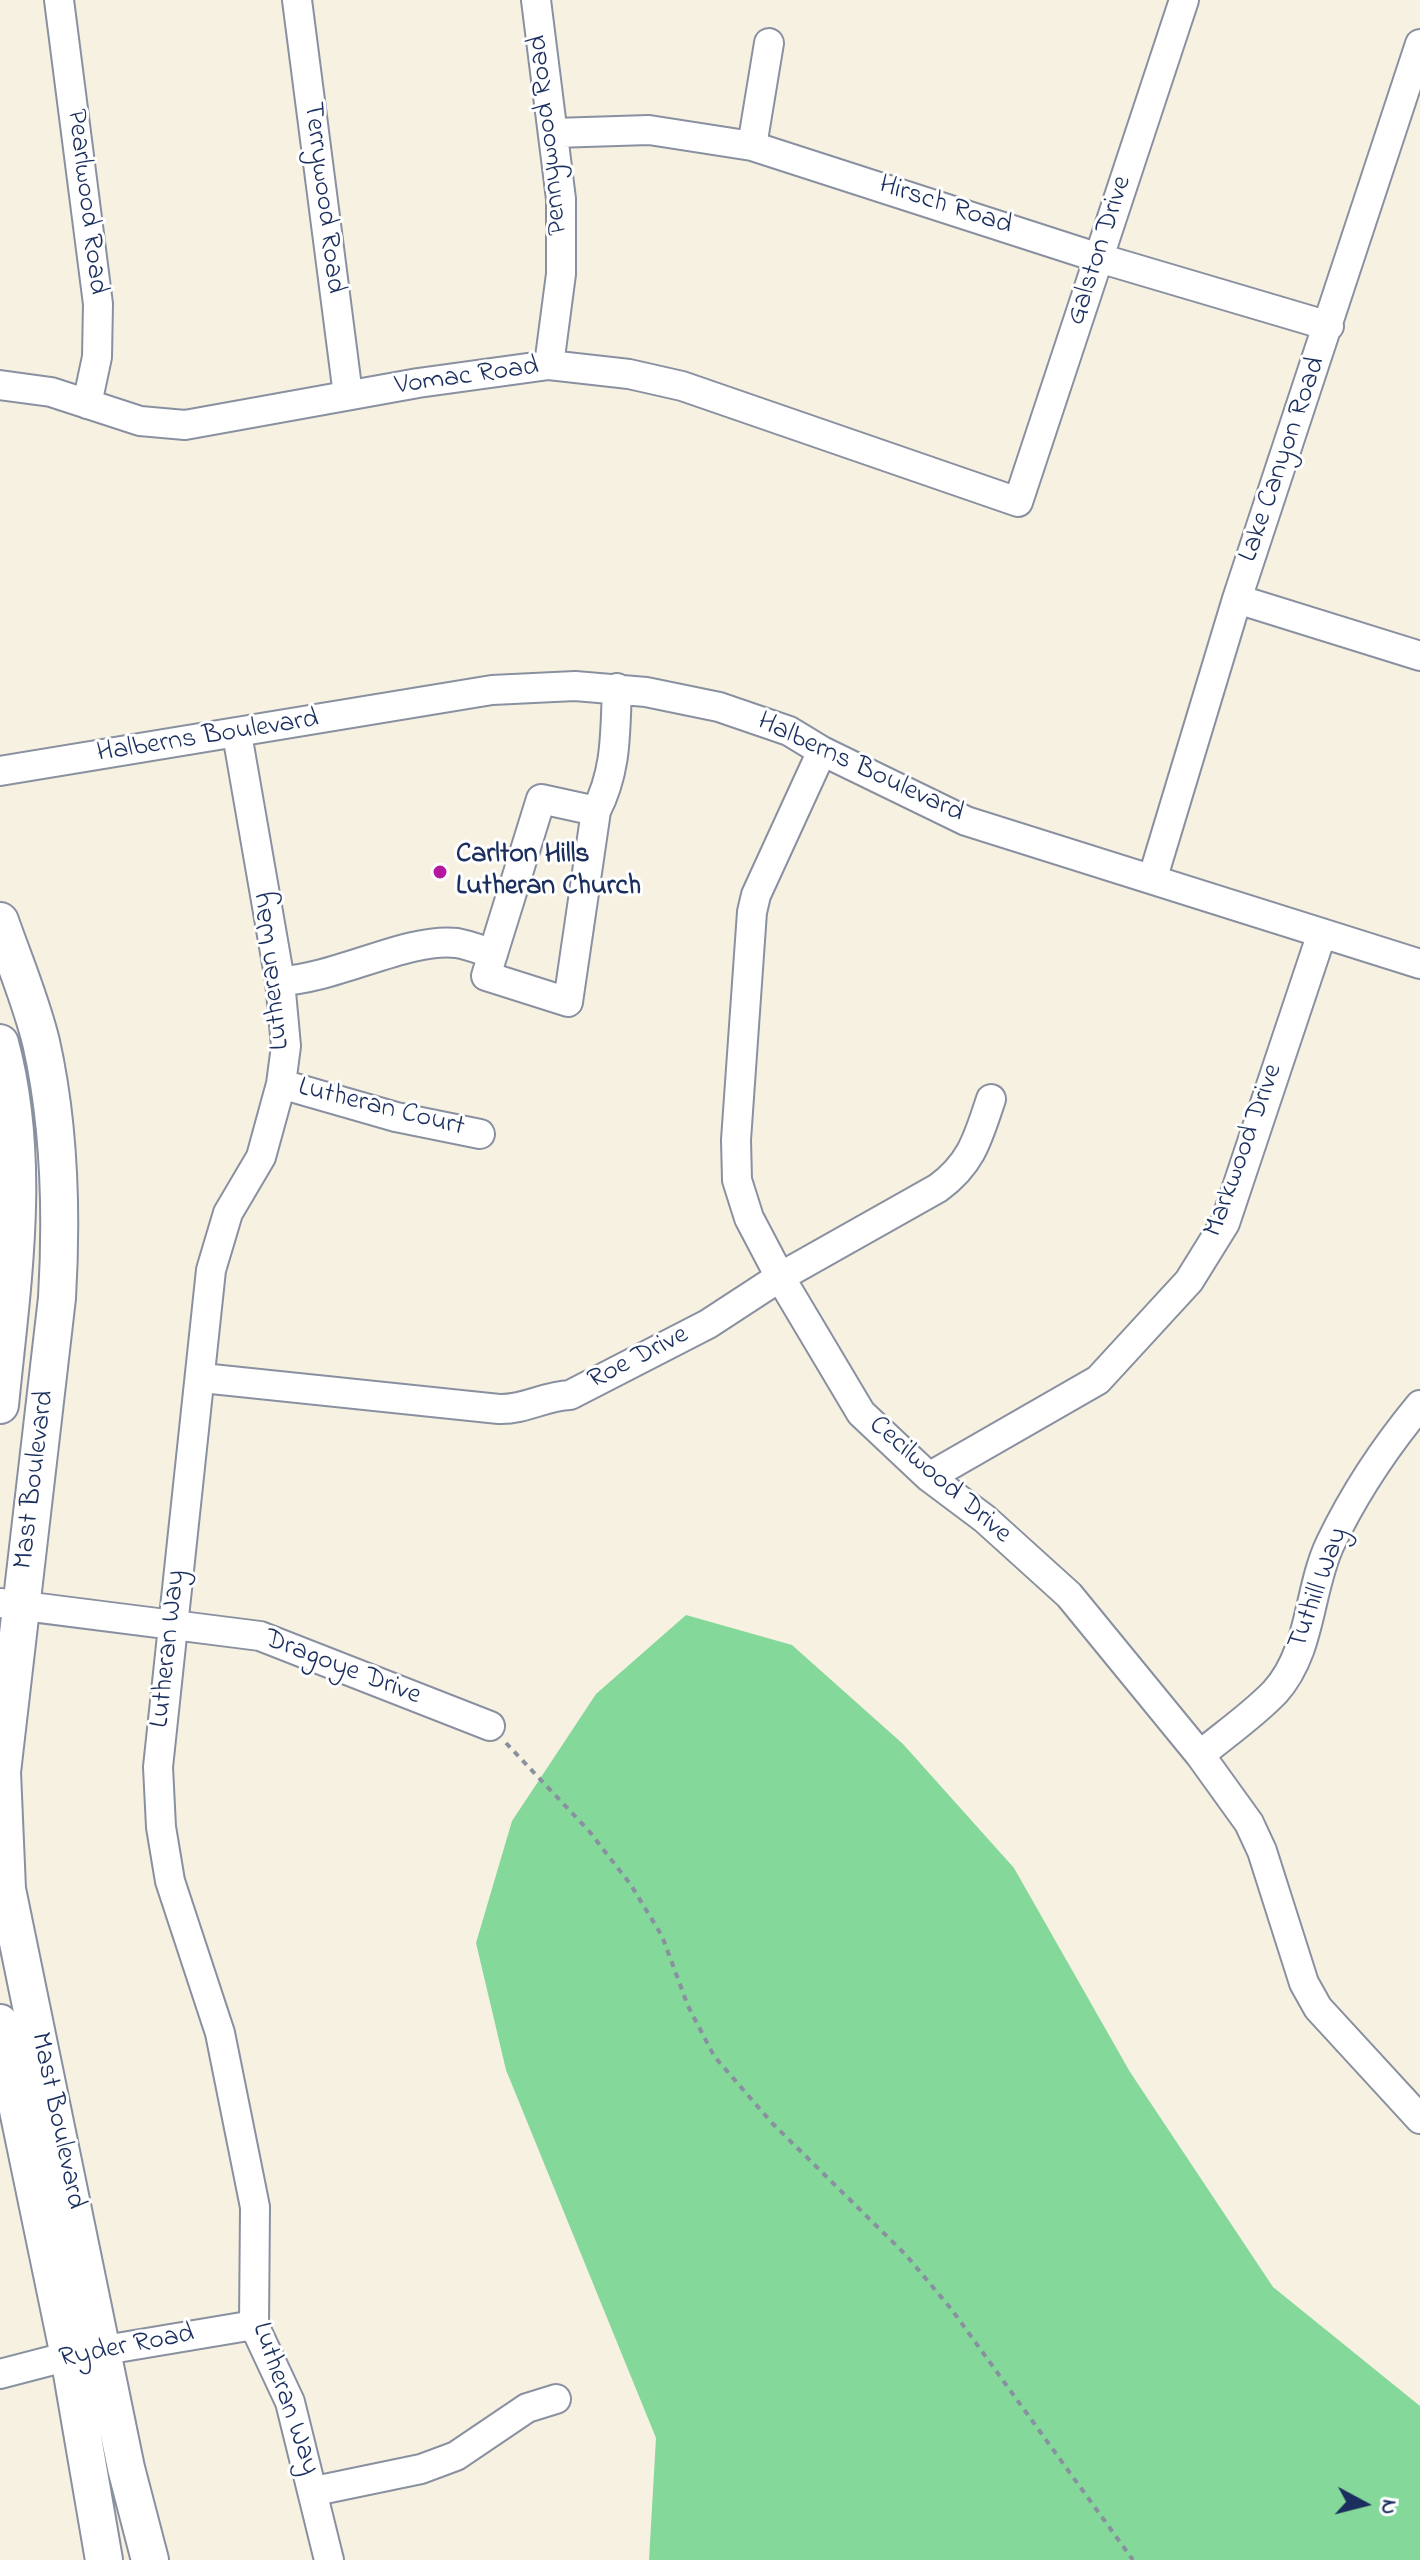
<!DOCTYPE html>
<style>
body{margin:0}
#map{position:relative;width:1420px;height:2560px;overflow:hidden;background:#f7f1e2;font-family:"Indie Flower",sans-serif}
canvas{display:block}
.north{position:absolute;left:1324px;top:2464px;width:80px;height:80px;-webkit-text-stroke:6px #fff;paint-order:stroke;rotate:97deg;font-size:22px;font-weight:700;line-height:32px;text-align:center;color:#1b2f5e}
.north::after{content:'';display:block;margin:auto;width:28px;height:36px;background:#1b2f5e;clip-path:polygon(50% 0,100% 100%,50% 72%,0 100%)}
</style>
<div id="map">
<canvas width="1420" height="2560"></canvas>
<div class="north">N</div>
</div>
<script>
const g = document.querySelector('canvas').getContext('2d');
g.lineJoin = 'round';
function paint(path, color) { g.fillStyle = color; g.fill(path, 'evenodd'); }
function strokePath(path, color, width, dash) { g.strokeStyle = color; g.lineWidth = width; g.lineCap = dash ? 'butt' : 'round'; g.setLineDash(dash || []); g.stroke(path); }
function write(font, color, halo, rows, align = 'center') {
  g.font = font + ' "Indie Flower",sans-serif'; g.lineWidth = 6; g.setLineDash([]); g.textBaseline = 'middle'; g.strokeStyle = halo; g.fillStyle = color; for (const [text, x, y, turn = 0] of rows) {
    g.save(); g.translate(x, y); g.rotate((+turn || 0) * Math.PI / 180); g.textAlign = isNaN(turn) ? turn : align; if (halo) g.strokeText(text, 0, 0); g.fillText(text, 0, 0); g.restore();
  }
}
paint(new Path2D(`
 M686,1615L792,1645L903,1744L1014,1868L1130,2072L1273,2287L1420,2406V2560H649L656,2438L506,2070L476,1943L512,1821L596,1694Z`), '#84d89a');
const minor = new Path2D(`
 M59,0L98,304L97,357L87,404
 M297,0L348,395
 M536,0L561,199V274L549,365
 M554,133L649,130L752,146L1099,258L1329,326
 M752,146L769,43
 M0,385L51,392L140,421L185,425L418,383L549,365L629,374L682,386L1018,502L1184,0
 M1237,599L1420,656
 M237,734L280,981L286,1046L281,1084L261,1157L228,1213L211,1270L158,1767L161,1827L170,1881L220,2033L255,2207L254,2325L290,2402L329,2560
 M822,751L756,895L752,912L736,1140L737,1180L749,1218L780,1277L861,1413L929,1477L985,1519L1069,1595L1200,1755L1249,1823L1262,1851L1304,1983L1318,2008L1420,2119
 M0,771L492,690L575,686L646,692L719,707L789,731L822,751L966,821L1420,964
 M596,811L541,799L486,976L568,1002L596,811C617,770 615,733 617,688
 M1153,877L1237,599L1420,44
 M280,981C336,979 408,937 457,943C469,945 481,950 493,954
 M281,1084L396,1117L480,1134
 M202,1378L499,1409C525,1410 544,1396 570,1395L708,1324L780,1277L938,1188C972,1163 978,1138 991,1099
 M929,1477L1098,1380L1189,1281L1225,1223L1322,933
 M0,1603L260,1636L490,1726
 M1200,1755C1224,1735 1253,1715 1275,1692C1312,1651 1308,1591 1330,1544C1353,1496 1386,1446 1420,1405
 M0,2374L69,2356L254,2325
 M315,2491L421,2469L456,2456L527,2408L556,2399`);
const major = new Path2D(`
 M0,921C14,961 31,1001 41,1042C60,1126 62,1213 57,1298L2,1772L7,1889L126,2468L150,2560
 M0,1043C32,1162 12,1284 0,1405
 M0,2023L69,2356L104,2560`);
strokePath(minor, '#8990a0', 32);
strokePath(major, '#8990a0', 40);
strokePath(new Path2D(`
 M506,1743L589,1831L631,1885L662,1936L688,2006L714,2056L772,2123L906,2255L952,2310L1133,2560`), '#8990a0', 4, [6, 6]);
strokePath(minor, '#fff', 28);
strokePath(major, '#fff', 36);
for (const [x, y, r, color] of [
 [440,872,8,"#b5179e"]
]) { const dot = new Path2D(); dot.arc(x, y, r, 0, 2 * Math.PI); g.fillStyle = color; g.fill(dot); strokePath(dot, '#fff', 3); }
write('28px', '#1b2f5e', '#fff', [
 ["Pennywood Road",550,135,-96],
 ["Terrywood Road",322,198,83],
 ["Pearlwood Road",85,202,83],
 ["Hirsch Road",945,207,18],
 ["Galston Drive",1101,251,-72],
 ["Vomac Road",467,378,-8],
 ["Lake Canyon Road",1284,460,-71],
 ["Halberns Boulevard",208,738,-9],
 ["Halberns Boulevard",860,769,25],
 ["Lutheran Way",273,971,-97],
 ["Lutheran Court",381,1109,14],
 ["Markwood Drive",1245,1151,-70],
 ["Roe Drive",639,1359,-27],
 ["Mast Boulevard",36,1480,-83],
 ["Cecilwood Drive",939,1481,41],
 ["Tuthill Way",1320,1589,-70],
 ["Lutheran Way",170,1649,-84],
 ["Dragoye Drive",342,1669,21],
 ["Mast Boulevard",56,2121,78],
 ["Ryder Road",127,2348,-11],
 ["Lutheran Way",284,2399,71]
]);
write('bold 28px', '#1b2f5e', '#fff', [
 ["Carlton Hills",456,856],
 ["Lutheran Church",456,888]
], 'left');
</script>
